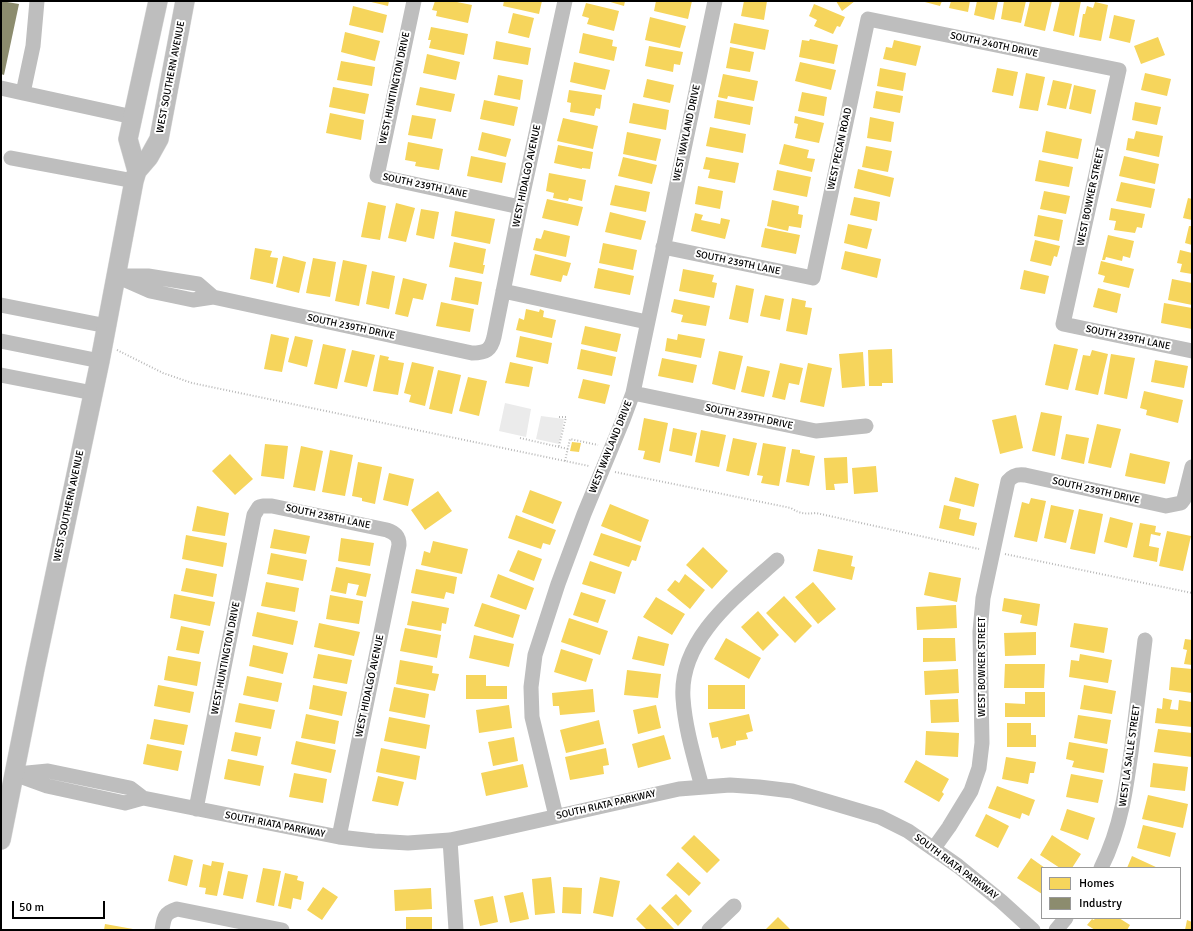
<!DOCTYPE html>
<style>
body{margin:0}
#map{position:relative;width:1193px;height:931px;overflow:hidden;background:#fff;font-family:Signika,sans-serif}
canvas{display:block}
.frame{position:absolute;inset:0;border:2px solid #000;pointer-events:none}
.legend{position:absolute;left:1041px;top:867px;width:140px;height:52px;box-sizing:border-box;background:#fff;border:1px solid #999;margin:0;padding:5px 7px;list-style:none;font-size:12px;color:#000}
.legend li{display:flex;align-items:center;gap:8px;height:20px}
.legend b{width:20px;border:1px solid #999}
.scale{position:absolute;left:12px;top:901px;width:93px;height:18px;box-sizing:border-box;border:2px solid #000;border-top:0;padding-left:5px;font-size:12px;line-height:14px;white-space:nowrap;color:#000;-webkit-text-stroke:3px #fff;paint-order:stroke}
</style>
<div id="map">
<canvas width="1193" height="931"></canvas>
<div class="frame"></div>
<ul class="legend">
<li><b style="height:11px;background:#f6d55c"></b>Homes</li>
<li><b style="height:11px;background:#8c8c6e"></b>Industry</li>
</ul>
<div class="scale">50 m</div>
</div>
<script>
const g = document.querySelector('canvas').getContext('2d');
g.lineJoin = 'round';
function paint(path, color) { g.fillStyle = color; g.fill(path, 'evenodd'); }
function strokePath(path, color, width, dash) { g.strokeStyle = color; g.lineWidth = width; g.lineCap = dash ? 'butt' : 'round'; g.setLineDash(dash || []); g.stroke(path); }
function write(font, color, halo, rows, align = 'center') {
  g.font = font + ' Signika,sans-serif'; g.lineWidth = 4; g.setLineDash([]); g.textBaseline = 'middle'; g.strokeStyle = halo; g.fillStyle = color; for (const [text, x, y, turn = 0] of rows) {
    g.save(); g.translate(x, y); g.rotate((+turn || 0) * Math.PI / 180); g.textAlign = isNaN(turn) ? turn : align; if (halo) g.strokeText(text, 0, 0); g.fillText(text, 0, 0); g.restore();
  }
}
paint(new Path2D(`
 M505,403L531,409L526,437L499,431Z
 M541,416L564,419L559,444L536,439Z`), '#ebebeb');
paint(new Path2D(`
 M367,1H389L388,6Z
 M435,1H452L472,5L468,23L436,16L437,11L432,10Z
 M504,1H542L539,14L503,6Z
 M607,1H625L624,6Z
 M656,1H692L688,19L654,11Z
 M744,1H767L764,20L741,16Z
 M836,1H855L842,11Z
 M921,1H942L940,6Z
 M951,1H970L968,12L949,8Z
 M977,1H998L994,20L974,15Z
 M1004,1H1026L1021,23L1001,19Z
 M1030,1H1052L1045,31L1024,26Z
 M1060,1H1081L1074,36L1053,31Z
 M1095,2L1108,5L1101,41L1079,37L1083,14H1085L1087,6L1093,8Z
 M586,3L619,11L614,31L587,24L589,18L582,16Z
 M814,4L845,17L840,27L837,26L833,34L814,26L817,20L809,16Z
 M353,6L387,15L383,33L349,25Z
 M513,13L534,18L529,38L508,33Z
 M1114,15L1135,20L1130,43L1109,38Z
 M650,17L686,26L680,48L645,40Z
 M734,23L769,30L765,50L730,43Z
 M431,27L468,34L464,55L429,48L431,40H428Z
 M345,32L380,41L375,61L341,52Z
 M583,33L613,40L612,46L617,47L614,61L579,53Z
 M1158,37L1165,55L1141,64L1134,46Z
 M810,39L838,45L834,64L799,57L802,40L809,41Z
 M894,40L921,46L916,66L883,59L886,47L892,48Z
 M496,41L531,48L528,65L493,59Z
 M649,46L683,52L680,65L674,64L673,72L645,66Z
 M730,47L754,52L750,72L726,68Z
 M427,54L460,62L456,80L423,73Z
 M341,61L375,67L372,86L337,80Z
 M574,62L610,70L605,90L570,82Z
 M800,62L836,70L831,90L795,81Z
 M880,68L906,73L903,91L877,86Z
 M997,68L1018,72L1013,96L992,92Z
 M1026,73L1045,77L1038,111L1019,108Z
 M1145,73L1171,79L1167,96L1141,90Z
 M723,74L758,81L754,101L728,96L727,99L718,97Z
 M498,75L523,80L520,100L494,95Z
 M647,79L674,85L670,103L643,97Z
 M1053,80L1072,84L1066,109L1047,105Z
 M1074,85L1096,90L1091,114L1069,109Z
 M333,87L369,94L365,114L329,107Z
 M420,87L455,94L451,112L416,105Z
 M569,90L602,95L600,109L596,108L594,116L570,112L571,103L567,102Z
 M876,91L903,96L900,113L873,108Z
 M802,92L827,97L824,116L798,111Z
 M484,100L518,107L514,126L480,119Z
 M717,100L753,107L750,125L714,118Z
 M1135,102L1161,107L1157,125L1132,120Z
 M633,103L669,110L666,130L629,123Z
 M330,113L364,120L361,140L326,133Z
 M412,115L436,119L432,139L408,135Z
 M795,116L824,123L819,143L795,138L798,124L794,123Z
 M870,117L894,122L891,142L867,138Z
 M563,118L598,126L593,149L557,141Z
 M710,127L746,134L743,153L706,146Z
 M1046,131L1082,139L1078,159L1042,152Z
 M1136,131L1163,136L1159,157L1126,150L1128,138L1134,139Z
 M482,132L511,139L506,157L478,150Z
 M627,132L661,139L656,161L623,154Z
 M408,142L443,149L439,170L415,166L416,162L405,160Z
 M784,144L809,150L807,158L815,159L812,172L779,164Z
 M558,145L593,152L590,169L582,168V169L554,163Z
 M866,146L892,151L888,172L862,167Z
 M471,156L506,163L502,183L467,176Z
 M1124,156L1159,164L1155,184L1119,176Z
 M623,157L657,165L652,184L618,176Z
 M706,157L739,163L735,183L708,178L710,170L703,169Z
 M1039,160L1073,167L1069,187L1035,181Z
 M858,169L894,178L890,197L854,188Z
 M777,170L811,177L807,197L773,190Z
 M549,173L586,180L582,201L569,198L568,201L553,198L554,193L546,191Z
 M1121,182L1155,189L1151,208L1116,201Z
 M615,185L650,192L646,212L610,205Z
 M698,186L723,191L720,209L695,204Z
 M1044,191L1070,196L1066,214L1040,209Z
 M854,197L880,202L877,221L850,215Z
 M1188,198L1192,199V220L1183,218Z
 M547,199L583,207L578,226L542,218Z
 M772,200L799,206L798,214L803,215L801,228L789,226L788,231L767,226Z
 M368,202L386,206L380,240L361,237Z
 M396,203L415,208L406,242L388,238Z
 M1111,208L1145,214L1142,228L1137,227L1135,233L1114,230L1116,221L1109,220Z
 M421,209L439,212L434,239L416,235Z
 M455,211L495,219L490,244L451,236Z
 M610,212L646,221L641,240L605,232Z
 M695,213L703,215L701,220L720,224L721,218L730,220L725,239L691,231Z
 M1038,215L1063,220L1059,241L1034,236Z
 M848,224L872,229L867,249L844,243Z
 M1189,226H1192V245L1185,243Z
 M765,228L800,235L796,254L761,247Z
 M544,230L570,236L566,257L533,250L536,238L541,239Z
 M1108,235L1134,241L1130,258L1123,256L1122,261L1106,257L1105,260H1102Z
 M1035,240L1060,246L1057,257L1054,256L1051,266L1030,261Z
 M454,242L486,249L483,265H485L483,274L449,267Z
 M603,243L637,250L633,270L599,263Z
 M255,248L272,251L270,257L278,258L273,284L250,279Z
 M1180,250L1192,253V274L1180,272L1182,264L1177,263Z
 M845,251L881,259L877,278L841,269Z
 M535,254L571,263L567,276L563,275L561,282L530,275Z
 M283,256L306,262L299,293L276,287Z
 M313,258L336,262L330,297L306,293Z
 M343,260L367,265L359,306L335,301Z
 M1101,261L1134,269L1129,288L1103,282L1105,276L1098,274Z
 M598,268L634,276L630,295L594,288Z
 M683,269L714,275L712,282L717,283L714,298L679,291Z
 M1024,270L1049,276L1045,294L1020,289Z
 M372,271L395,276L389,309L366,304Z
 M455,277L482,282L478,305L451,300Z
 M403,278L427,284L423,300L413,298L408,317L395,314Z
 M1172,279L1192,283V305L1168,300Z
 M736,285L754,289L748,323L729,319Z
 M1098,288L1121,294L1117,313L1093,307Z
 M765,295L784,299L780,320L760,316Z
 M792,298L806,301L805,307L812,308L807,335L786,331Z
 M674,299L710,306L706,326L681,322L683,315L671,312Z
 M441,302L474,309L470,332L436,326Z
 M1164,303L1192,308V329L1161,323Z
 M526,309L539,312L540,309L544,311L543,317L556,320L552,338L516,330L519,318L524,320Z
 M585,326L621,334L617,352L581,344Z
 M271,334L289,338L282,372L264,369Z
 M678,334L705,339L701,358L665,351L667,338L677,340Z
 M295,336L313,340L307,367L288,362Z
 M520,336L552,343L548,364L516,357Z
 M323,344L346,349L337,389L314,384Z
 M1054,344L1078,349L1068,390L1045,385Z
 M581,349L616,357L612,376L577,369Z
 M892,349L893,383H882V386H869L868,350Z
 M352,350L375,355L367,387L344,382Z
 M1092,350L1108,354L1098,395L1075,390L1083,355L1090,356Z
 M719,351L743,356L735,390L712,384Z
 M863,352L865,386L842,388L839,354Z
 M1111,354L1135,358L1127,399L1104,394Z
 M380,355L389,357L388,360L404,363L398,395L373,391Z
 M662,358L697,365L693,383L658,376Z
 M1155,360L1188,366L1184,388L1151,382Z
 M412,362L434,367L425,406L409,402L411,395L404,393Z
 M510,362L533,367L529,387L505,383Z
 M780,363L803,368L799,385L789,383L785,400L772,397Z
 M808,363L832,368L824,407L800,402Z
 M747,366L770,371L764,397L741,392Z
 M438,370L461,375L452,414L429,409Z
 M468,377L487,381L479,416L459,411Z
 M583,379L610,385L605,404L578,398Z
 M1144,391L1183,400L1178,423L1146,415L1147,410L1140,408Z
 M1041,412L1062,416L1055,456L1032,451Z
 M1016,415L1023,448L1000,454L992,420Z
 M644,418L668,423L660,463L643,459L645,451L638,450Z
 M1097,424L1121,429L1111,468L1088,463Z
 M673,428L697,433L692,456L669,451Z
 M701,430L726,435L719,467L695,462Z
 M1066,434L1089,438L1084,464L1061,459Z
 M733,438L757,443L749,476L726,471Z
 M572,442L581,443L579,452L570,451Z
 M763,443L786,447L779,486L761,483L763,476L757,475Z
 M265,444L288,446L284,479L261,476Z
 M301,446L323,451L315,491L293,487Z
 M792,449L800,450V453L815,456L809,486L786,482Z
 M330,450L353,455L345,496L322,492Z
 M1130,453L1170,462L1165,484L1125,476Z
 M230,454L253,479L235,495L212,471Z
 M847,457L848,483L834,484L835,490H826L824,458Z
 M358,462L382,467L375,504L362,501V498L352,496Z
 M876,466L878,492L854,494L852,468Z
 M389,473L414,479L408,506L383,500Z
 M955,477L979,484L974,507L949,501Z
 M530,490L562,502L553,524L522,512Z
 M438,491L452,511L425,530L411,510Z
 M1031,498L1046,501L1037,542L1014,537L1022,502L1029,504Z
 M610,504L649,520L641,542L601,526Z
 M944,505L961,509L959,519L977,523L974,536L939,528Z
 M1051,505L1074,510L1066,543L1044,538Z
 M197,506L229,513L225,536L192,531Z
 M1079,509L1103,514L1095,554L1070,549Z
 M516,515L556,530L550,545L543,543L541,549L508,538Z
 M1110,517L1133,523L1127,548L1104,542Z
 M1140,523L1156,526L1155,532L1161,533L1160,536L1151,534L1149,546L1159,548L1157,562L1133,557Z
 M274,529L310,536L306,554L270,548Z
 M1167,531L1191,536L1183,571L1159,566Z
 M601,533L641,546L636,561L632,560L629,567L593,555Z
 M186,535L227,543L223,567L182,559Z
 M341,538L374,543L370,566L338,561Z
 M433,541L468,549L462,574L421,565L424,551L430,553Z
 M703,547L728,571L712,589L686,565Z
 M818,549L853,556L851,566L855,567L852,580L813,571Z
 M518,550L542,559L534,581L509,571Z
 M271,553L307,560L303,581L267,574Z
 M590,561L622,572L615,594L582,584Z
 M336,567L371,574L366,597L356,595L359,585L348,583L346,594L331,591Z
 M186,568L217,574L213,597L181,591Z
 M416,569L457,577L454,594L446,592L444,599L411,593Z
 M929,572L961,578L957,602L924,595Z
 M498,574L534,588L526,610L490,597Z
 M685,574L705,590L690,609L667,590L675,580L679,583Z
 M266,582L299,588L295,612L261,606Z
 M813,582L836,609L818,624L795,597Z
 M581,592L606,600L598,623L573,615Z
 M174,594L215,602L210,626L170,618Z
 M330,595L363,601L359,624L326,619Z
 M784,596L812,626L795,643L766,613Z
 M656,597L685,614L672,635L643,617Z
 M1004,598L1040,604L1037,626L1020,623L1022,615L1002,611Z
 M412,601L449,608L446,624L442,623L441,631L407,625Z
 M482,603L520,615L513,638L474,626Z
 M956,605L957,628L917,630L916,607Z
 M758,611L779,635L763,651L741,627Z
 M257,612L298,621L293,645L252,636Z
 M569,618L608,631L600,655L561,642Z
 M319,623L360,632L354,656L314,647Z
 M1074,623L1108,628L1104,653L1070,647Z
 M181,626L204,631L199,654L176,650Z
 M405,628L441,635L437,658L400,651Z
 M1036,632V655L1005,656L1004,633Z
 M474,635L514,644L509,667L469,658Z
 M638,636L669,644L664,666L632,659Z
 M726,638L761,658L749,679L714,659Z
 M923,638H955L956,661L923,662Z
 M1185,639L1192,640V665L1184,664L1187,650L1183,649Z
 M253,645L288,653L283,674L249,666Z
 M561,649L593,659L586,682L554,672Z
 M318,654L352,660L347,684L313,678Z
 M1080,654L1112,660L1108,683L1069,677L1071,660L1079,661Z
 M168,656L201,662L197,686L164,680Z
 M400,660L433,666L432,673L439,674L435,691L396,684Z
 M1005,664H1045L1044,688H1004Z
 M1171,667L1192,669V693L1169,690Z
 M958,669L959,693L925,695L924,671Z
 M627,670L661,674L658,698L624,695Z
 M466,675H486V686H507V699H466Z
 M247,676L282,683L278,702L243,695Z
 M158,685L194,692L190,713L154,706Z
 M313,685L347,692L342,716L309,709Z
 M708,685H745V709H708Z
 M1084,685L1116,691L1112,714L1080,709Z
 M394,687L429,694L425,718L389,711Z
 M593,689L595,712L560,715L559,706H553L552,693Z
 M1025,692H1045V717H1005V703L1025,704Z
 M1163,698L1172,700L1170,709L1178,710L1179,700L1192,702V727L1155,723L1157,708L1162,709Z
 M958,699L959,722L931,723L930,700Z
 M239,703L275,710L271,729L235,722Z
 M509,705L512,728L479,733L476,710Z
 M656,705L661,728L638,734L633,710Z
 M306,714L339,721L335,744L301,738Z
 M749,714L753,731L746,733L748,739L736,741V745L721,749L718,737L712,738L709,723Z
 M1078,715L1111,720L1107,744L1074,738Z
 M389,717L430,725L426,749L384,741Z
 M154,719L188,725L184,745L150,739Z
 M599,720L604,744L566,753L560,730Z
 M1007,723H1031V735H1036V747H1007Z
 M1158,729L1192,733V757L1154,752Z
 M926,731L959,733L958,757L925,755Z
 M235,732L261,737L257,756L231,751Z
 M664,735L671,759L638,768L632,744Z
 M514,737L518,761L493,766L488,742Z
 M296,741L336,750L331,773L291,764Z
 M1069,742L1108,749L1104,773L1072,767L1074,761L1066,759Z
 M147,744L182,751L178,771L143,764Z
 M381,748L420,756L416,780L376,772Z
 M606,748L609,765L603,766L604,774L570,780L565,757Z
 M1006,757L1036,762L1034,773H1030L1028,784L1002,779Z
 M228,759L264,766L260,786L224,779Z
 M916,760L949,779L942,792L944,794L939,802L904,782Z
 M1153,763L1188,767L1185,791L1150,787Z
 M523,764L528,787L486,796L481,773Z
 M294,773L327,779L323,803L289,797Z
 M1071,774L1103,780L1098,803L1066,797Z
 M378,776L404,782L398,806L372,801Z
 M997,786L1035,800L1029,816L1022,813L1020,819L988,808Z
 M1148,795L1188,804L1183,828L1142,819Z
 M1067,809L1095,818L1088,840L1060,830Z
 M986,814L1009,826L998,848L975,836Z
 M1143,825L1176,833L1170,857L1137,848Z
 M694,835L720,860L707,873L681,848Z
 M1052,835L1081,854L1072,868H1060L1040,855Z
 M174,855L193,860L187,886L168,881Z
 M1132,856L1158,868H1127Z
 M1031,858L1045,868H1042V894L1017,878Z
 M212,861L224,863L217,896L205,894L206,888L199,887L203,864L211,866Z
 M678,862L701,883L689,896L666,875Z
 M263,868L281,871L274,906L256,902Z
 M228,871L248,875L243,899L223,895Z
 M285,873L298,876L297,880L304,882L301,900L293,898L291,909L278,906Z
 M551,877L555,913L535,915L532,879Z
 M600,877L620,881L613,917L593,913Z
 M323,887L338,897L322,920L307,910Z
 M563,887L582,888L581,914L562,913Z
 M431,888L432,909L395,911L394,890Z
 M523,892L529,919L510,923L504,896Z
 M676,894L692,911L678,926L661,908Z
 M493,896L498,922L480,926L474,900Z
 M650,904L675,930H647L636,919Z
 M406,917H432V930H406Z
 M778,917L791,930H765Z
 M1095,918H1119L1130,925L1127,930H1095L1087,925L1092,919L1094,920Z
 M1187,920L1192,922V930H1185Z
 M105,924L133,929V930H104Z`), '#f6d55c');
paint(new Path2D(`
 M1,1L19,4L4,75L1,74Z`), '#8c8c6e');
const major = new Path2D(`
 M137,171L128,139L158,1
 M1,840L35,669L100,361L134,181L137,171L149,157L159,139L185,1`);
strokePath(major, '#dbdbdb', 20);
strokePath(new Path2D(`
 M117,350L163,373L192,383L589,466
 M559,417H566L559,446
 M520,438L568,449
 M565,461L570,439L598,445
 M615,472L791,508C800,514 806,514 816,513L979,549
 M1005,554L1192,593`), '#b9b9b9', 2, [1, 2]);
strokePath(new Path2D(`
 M37,1L33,46L23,93L133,117
 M414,1L377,176L520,207
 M1,88L23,93
 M11,158L134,181
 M663,247L813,278L868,19L1119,70L1063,324L1192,351
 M116,276L150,291L193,300L213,297L472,353C486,353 491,350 494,337L520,207L565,1
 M121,276H148L198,284L213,297
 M503,291L647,322
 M1,305L107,326
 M1,341L100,361
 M1,375L93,393
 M633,393L816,431L866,426
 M14,774L47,786L125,803L143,798L339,837L374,841L408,843L450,840L478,834L679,789L730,785L759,787L792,791L880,817L908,831L958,866L1001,901L1033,930
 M17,774L48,771L130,788L143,798
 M702,787C694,757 685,728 683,698C679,638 738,595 777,560
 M196,809L254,515L259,507L263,506H272L387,530C395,533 399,536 399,545L339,837
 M556,816L532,717L531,687L535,655L558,584L584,514L623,420L633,393L715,1
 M450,840L456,930
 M934,848L949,827L971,791L979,768L982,743L980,632L983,598L1008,481C1013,475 1018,474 1025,475L1166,506L1181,503L1184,499L1192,467
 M1101,868C1122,826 1127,784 1133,737C1137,705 1141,672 1145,640
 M162,930C164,918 164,913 177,909L282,930
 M709,930L734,906
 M1056,930L1066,918`), '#bebebe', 15);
strokePath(major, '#bebebe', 19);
write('10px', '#000', '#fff', [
 ["SOUTH 240TH DRIVE",994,45,12],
 ["WEST SOUTHERN AVENUE",171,77,-79],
 ["WEST HUNTINGTON DRIVE",395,88,-78],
 ["WEST WAYLAND DRIVE",687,133,-78],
 ["WEST PECAN ROAD",840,149,-78],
 ["WEST HIDALGO AVENUE",527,176,-78],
 ["SOUTH 239TH LANE",425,186,12],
 ["WEST BOWKER STREET",1091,197,-78],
 ["SOUTH 239TH LANE",738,263,12],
 ["SOUTH 239TH DRIVE",351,327,12],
 ["SOUTH 239TH LANE",1128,338,12],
 ["SOUTH 239TH DRIVE",749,417,12],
 ["WEST WAYLAND DRIVE",611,447,-68],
 ["SOUTH 239TH DRIVE",1096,491,13],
 ["WEST SOUTHERN AVENUE",69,506,-78],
 ["SOUTH 238TH LANE",328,517,12],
 ["WEST HUNTINGTON DRIVE",226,658,-79],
 ["WEST BOWKER STREET",982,667,-90],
 ["WEST HIDALGO AVENUE",370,686,-78],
 ["WEST LA SALLE STREET",1130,756,-82],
 ["SOUTH RIATA PARKWAY",606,805,-13],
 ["SOUTH RIATA PARKWAY",275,825,11],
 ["SOUTH RIATA PARKWAY",956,867,37]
]);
</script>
